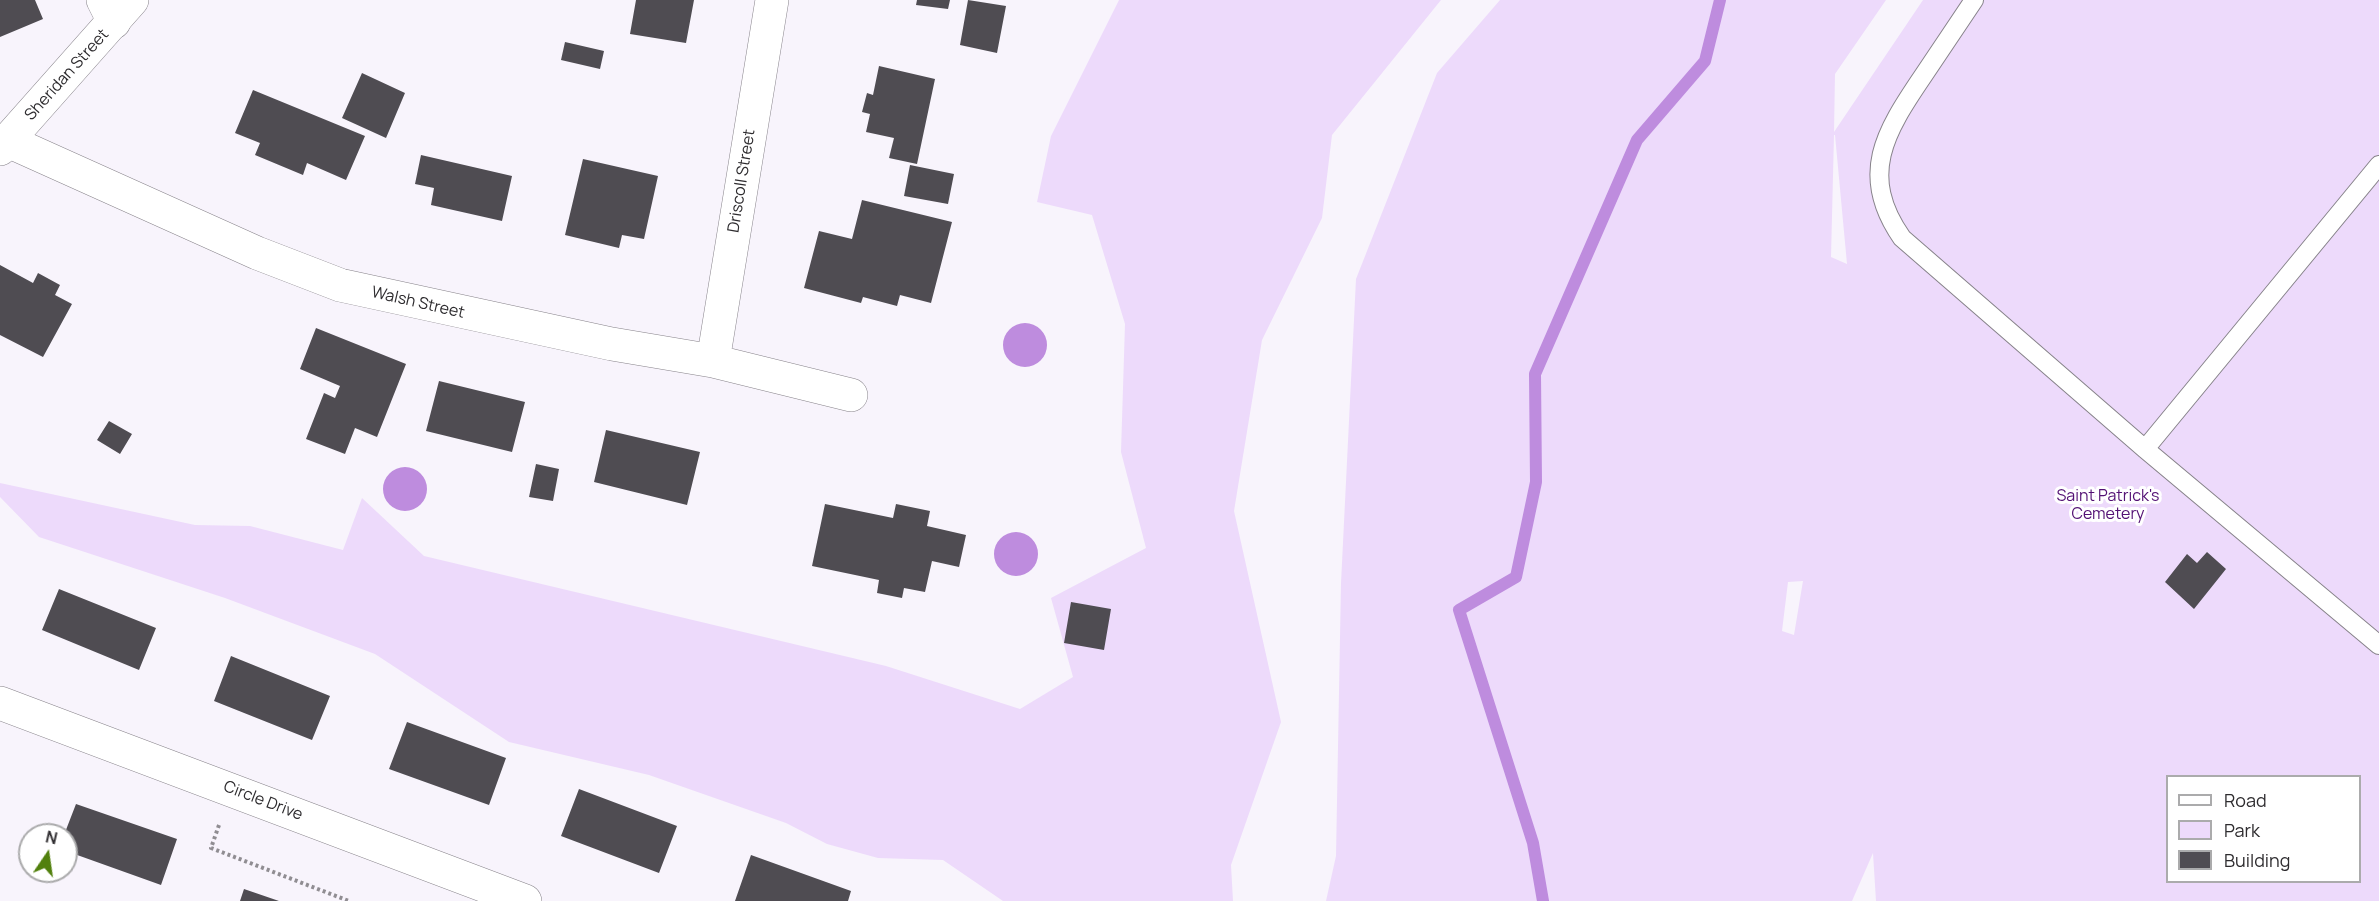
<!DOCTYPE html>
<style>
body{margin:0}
#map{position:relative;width:2379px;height:901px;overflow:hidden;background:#f8f4fc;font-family:Manrope,sans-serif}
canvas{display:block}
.legend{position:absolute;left:2166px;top:775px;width:195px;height:108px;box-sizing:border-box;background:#fff;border:2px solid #ababac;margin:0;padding:8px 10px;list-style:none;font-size:18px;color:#2e2c2f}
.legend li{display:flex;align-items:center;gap:12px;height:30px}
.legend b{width:30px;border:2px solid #ababac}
.north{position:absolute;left:18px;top:823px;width:60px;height:60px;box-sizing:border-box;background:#fff;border:2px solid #ababac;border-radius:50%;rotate:13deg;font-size:16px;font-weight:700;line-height:24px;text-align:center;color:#2e2c2f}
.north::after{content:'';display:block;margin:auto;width:21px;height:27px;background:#51800d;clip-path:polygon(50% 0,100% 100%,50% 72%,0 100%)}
</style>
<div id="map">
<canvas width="2379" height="901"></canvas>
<ul class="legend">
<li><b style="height:8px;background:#fff"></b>Road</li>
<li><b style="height:16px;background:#eddafb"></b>Park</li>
<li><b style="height:16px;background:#4f4c52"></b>Building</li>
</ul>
<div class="north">N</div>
</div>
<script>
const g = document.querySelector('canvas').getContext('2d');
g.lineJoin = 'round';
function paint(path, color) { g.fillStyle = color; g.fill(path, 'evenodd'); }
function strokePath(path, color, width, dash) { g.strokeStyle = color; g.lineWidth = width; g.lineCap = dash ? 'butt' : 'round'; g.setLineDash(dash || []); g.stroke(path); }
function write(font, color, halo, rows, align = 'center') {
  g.font = font + ' Manrope,sans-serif'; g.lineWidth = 6; g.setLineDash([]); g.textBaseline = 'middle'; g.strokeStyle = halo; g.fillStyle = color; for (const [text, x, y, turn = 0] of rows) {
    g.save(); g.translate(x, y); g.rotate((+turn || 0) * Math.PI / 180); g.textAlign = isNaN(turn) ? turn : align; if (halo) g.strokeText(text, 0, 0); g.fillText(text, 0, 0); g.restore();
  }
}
paint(new Path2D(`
 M1119,0H1441L1332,135L1322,218L1262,340L1234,511L1281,722L1231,865L1233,901H1003L943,860L878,858L827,844L786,823L649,775L509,742L375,654L225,598L39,537L0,497V483L195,525L250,526L343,550L362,498L424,556L886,666L1020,709L1073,677L1051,598L1146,548L1121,452L1125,324L1092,215L1037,202L1051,136Z
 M1500,0H1886L1835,74L1834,132L1923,0H2379V901H1876L1873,853L1852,901H1326L1336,856L1341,583L1356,279L1437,73ZM1834,135H1835L1847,264L1831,257ZM1803,581L1794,635L1782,631L1788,582ZM2168,776H2360V882H2168Z`), '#eddafb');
paint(new Path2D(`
 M1003 345a22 22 0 1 1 44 0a22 22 0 1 1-44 0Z
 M383 489a22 22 0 1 1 44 0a22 22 0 1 1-44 0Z
 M994 554a22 22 0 1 1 44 0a22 22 0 1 1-44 0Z`), '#be8cde');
strokePath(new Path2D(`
 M1543,901L1533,843L1459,610L1516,577L1536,482L1535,374L1637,140L1705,61L1720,0`), '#be8cde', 12);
paint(new Path2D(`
 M0,0H35L43,19L0,37Z
 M636,0H694L686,43L630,34Z
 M917,0H950L948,9L916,5Z
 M968,0L1006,6L997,53L960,45Z
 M565,42L604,51L600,69L561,60Z
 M879,66L935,79L917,164L889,158L894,138L866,132L870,114L862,112L867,93L873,95Z
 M362,73L405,93L386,138L342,118Z
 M253,90L365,136L346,180L307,163L303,175L255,155L260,143L235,133Z
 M421,155L512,176L502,221L431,205L434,188L415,184Z
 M583,159L658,176L644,239L622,235L619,248L565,235Z
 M910,165L954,174L948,204L904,196Z
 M862,200L952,222L931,303L900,295L897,306L863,297L861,303L804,288L819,231L852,239Z
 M0,265L33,283L38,273L60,285L55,295L72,304L43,357L0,335Z
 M316,328L406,364L377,437L355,428L345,454L306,439L324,393L335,398L340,386L300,369Z
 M439,381L525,402L512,452L426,431Z
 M109,421L132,434L120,454L97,440Z
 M606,430L700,452L687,505L594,482Z
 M536,464L559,469L553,501L529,497Z
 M825,504L893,518L896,504L930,511L927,526L966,535L959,567L932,561L925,592L904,588L902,598L877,593L879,580L812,566Z
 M2207,552L2226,569L2194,609L2165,582L2187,554L2197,563Z
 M59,589L156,628L139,670L42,630Z
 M1071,602L1111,609L1104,650L1064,643Z
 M231,656L330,696L312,740L214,701Z
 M407,722L506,758L489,805L389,769Z
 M579,789L677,826L659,873L561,836Z
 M76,804L177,839L161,885L66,851L64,835Z
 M751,855L851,891L848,901H735Z
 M244,889L279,901H240Z`), '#4f4c52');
const lane = new Path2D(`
 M1974,0C1957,25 1940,51 1923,76C1885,132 1858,175 1902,238L2145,449L2379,645
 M2145,449L2379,165`);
const street = new Path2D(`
 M103,0L114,22
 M8,141L257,253L340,285L612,344L713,361L851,395
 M713,361L772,0
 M0,703L525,901`);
const secondary = new Path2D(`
 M0,149L132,0`);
strokePath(lane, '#87838a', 20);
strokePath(street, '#87838a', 34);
strokePath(secondary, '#87838a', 34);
strokePath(new Path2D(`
 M219,825L211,848L349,901`), '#908d92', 4, [3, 3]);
strokePath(lane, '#fff', 18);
strokePath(street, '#fff', 33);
strokePath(secondary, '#fff', 33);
write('16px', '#2e2c2f', '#fff', [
 ["Sheridan Street",67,75,-48],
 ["Driscoll Street",742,181,-81],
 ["Walsh Street",418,303,13],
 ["Circle Drive",263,801,21]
]);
write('16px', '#531174', '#fff', [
 ["Saint Patrick's",2108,497],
 ["Cemetery",2108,515]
]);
</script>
